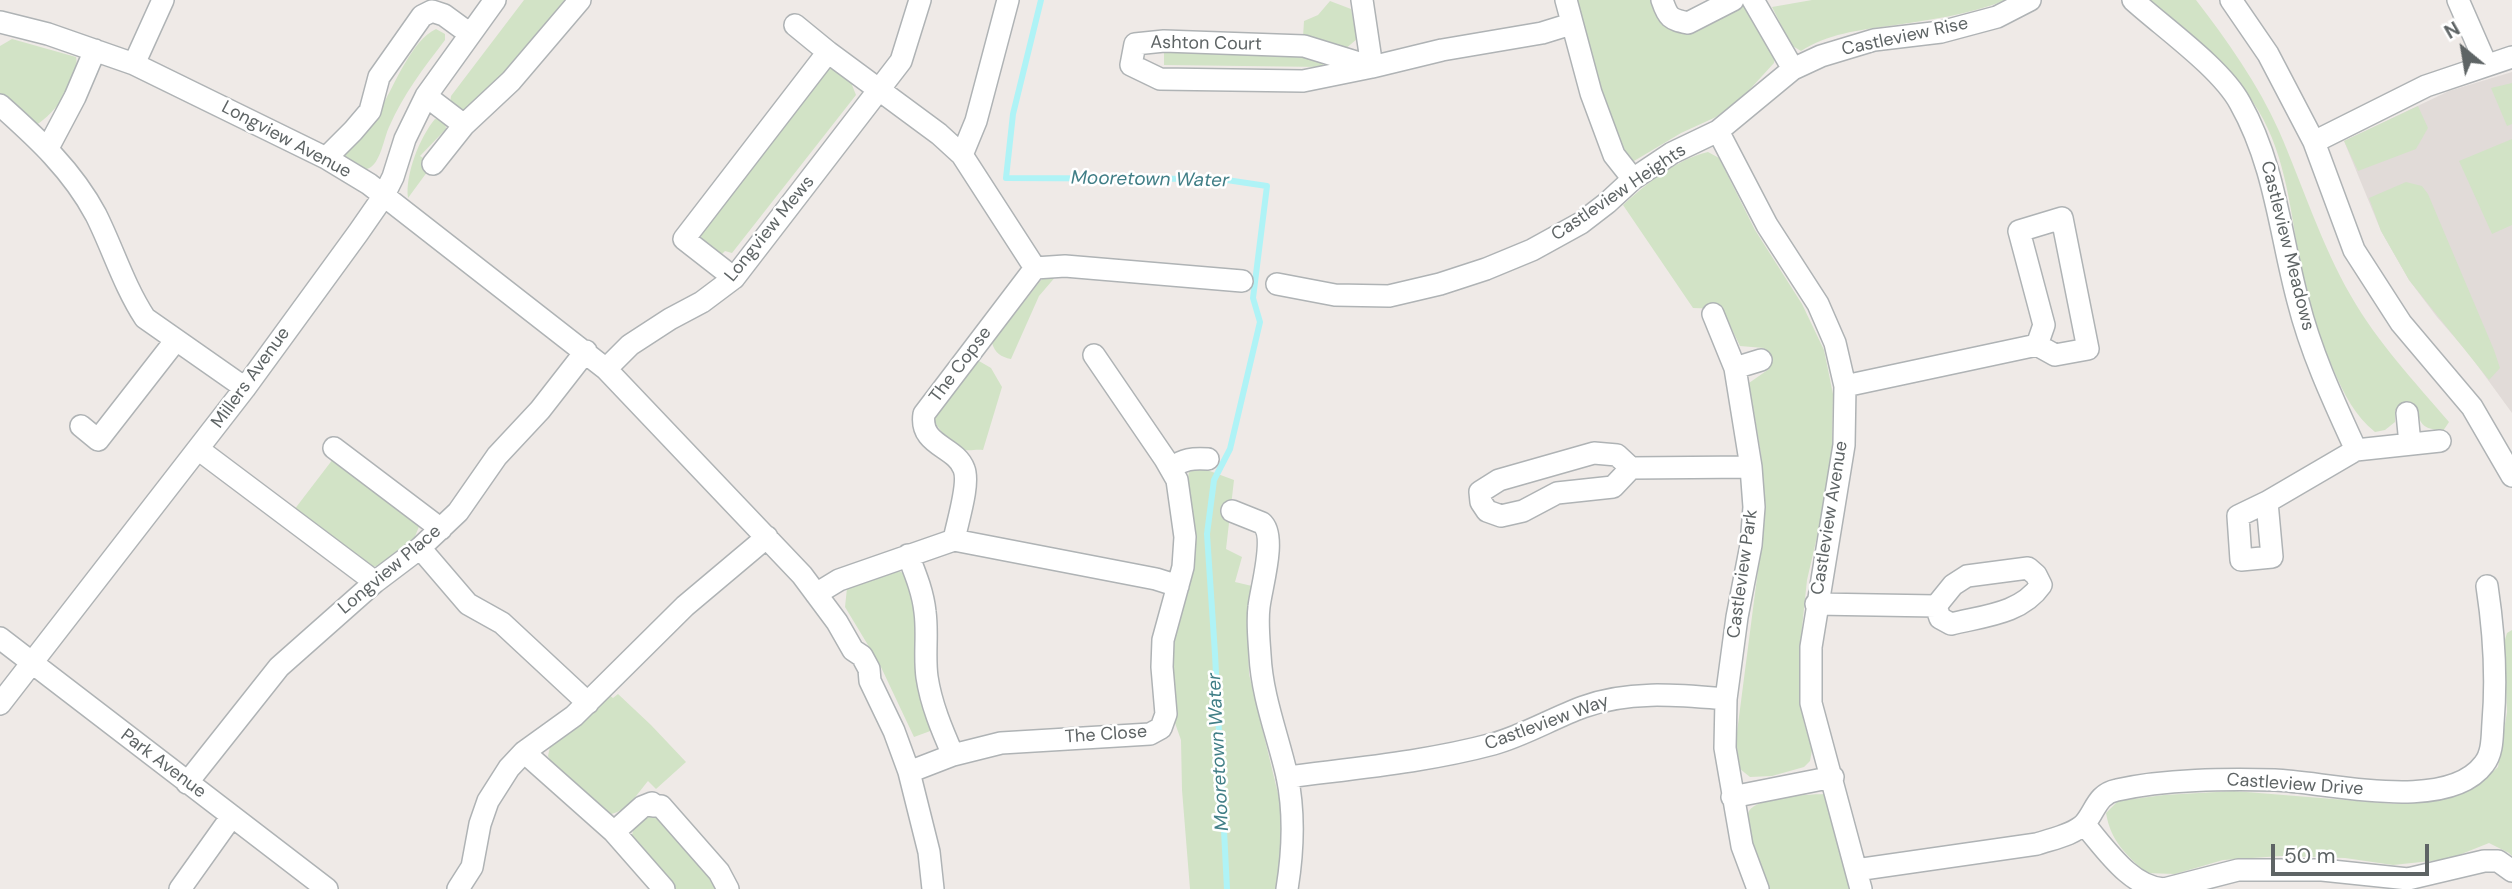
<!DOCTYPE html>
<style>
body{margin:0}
#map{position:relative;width:2512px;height:889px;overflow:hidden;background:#efeae7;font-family:"DM Sans",sans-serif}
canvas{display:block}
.north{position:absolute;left:2428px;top:14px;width:70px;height:70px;-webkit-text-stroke:5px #fff;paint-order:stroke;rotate:330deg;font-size:19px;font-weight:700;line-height:28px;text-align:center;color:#5e6465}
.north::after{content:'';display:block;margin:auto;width:24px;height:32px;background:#5e6465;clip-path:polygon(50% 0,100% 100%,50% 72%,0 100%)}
.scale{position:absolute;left:2271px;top:844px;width:158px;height:32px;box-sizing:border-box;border:4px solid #5e6465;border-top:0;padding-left:9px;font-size:21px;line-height:24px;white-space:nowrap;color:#5e6465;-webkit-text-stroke:5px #fff;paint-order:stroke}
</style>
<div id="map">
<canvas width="2512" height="889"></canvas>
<div class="north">N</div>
<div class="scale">50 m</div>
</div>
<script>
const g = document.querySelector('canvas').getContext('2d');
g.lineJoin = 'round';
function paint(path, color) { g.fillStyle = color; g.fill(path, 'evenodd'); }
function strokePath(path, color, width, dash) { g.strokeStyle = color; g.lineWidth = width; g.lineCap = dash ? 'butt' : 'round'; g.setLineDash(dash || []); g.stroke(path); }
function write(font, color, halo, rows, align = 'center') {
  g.font = font + ' "DM Sans",sans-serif'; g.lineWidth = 5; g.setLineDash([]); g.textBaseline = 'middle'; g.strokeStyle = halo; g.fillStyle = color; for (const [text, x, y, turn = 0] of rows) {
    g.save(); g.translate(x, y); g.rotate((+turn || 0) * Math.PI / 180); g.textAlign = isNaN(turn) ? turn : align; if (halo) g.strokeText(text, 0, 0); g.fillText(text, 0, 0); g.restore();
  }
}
paint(new Path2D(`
 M2512,72V413L2469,354L2437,317L2409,280L2381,231L2344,141L2449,91Z`), '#e1dbd8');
paint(new Path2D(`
 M524,0H572L476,108L460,113L450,104L451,96Z
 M1575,0H1655L1663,19L1744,4L1775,57L1774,63L1741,99L1716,117L1681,133L1634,161L1623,154L1580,26Z
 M1812,0H2006C1968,15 1929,20 1889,26C1859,30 1827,34 1801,51L1791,45L1772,7Z
 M2150,0H2196C2227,40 2258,84 2279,131C2303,186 2321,244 2351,296C2377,342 2415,382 2449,422L2443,431C2424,428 2420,427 2417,408L2395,410V422L2385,430L2375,432C2355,416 2344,394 2334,371C2319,338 2308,305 2301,269C2291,215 2287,158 2258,110C2231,64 2190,34 2150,0Z
 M1330,1L1351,9L1357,39L1344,50L1303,37L1304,21L1318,15Z
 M436,29L445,34V40C423,69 404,93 389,127C384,138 381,160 371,167C361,174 352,163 343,157V154C356,138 371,123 382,106C395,84 412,40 436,29Z
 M12,39L76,57C81,79 55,114 36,125L0,96V46Z
 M1164,50L1299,54L1322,60L1324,67L1164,65Z
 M832,68L855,81L852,85L856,95L732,253L725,251L721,255L705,243L701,237L702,230L825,71Z
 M2512,83V124L2507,126L2491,88Z
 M2418,106L2428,128L2416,149L2358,171L2344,141Z
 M435,119L445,120L446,129L420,156L433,164L408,198C405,174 420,137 435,119Z
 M2512,139V225L2492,234L2459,161Z
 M1708,152L1719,158L1755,230L1802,304L1824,350L1833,394L1832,448L1826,498L1807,580L1800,647V686L1804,723L1812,750L1810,761L1804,767L1772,776L1750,777L1740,769L1736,740L1765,516L1761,454L1749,383L1769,369L1764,348L1740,346L1722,309L1693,308L1623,205C1646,184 1677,159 1708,152Z
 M2406,182L2422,186L2428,194L2494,350L2500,368L2489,380L2409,280L2381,231L2369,198Z
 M1057,275L1039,296L1011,359C1001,357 995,353 992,343L1041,280L1047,276Z
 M979,361L991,368L1002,387L983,450C976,449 971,451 965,450C953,449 940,430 934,421L935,414L971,365Z
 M333,459L420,524L414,539L378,566L371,567L294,510Z
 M1196,469L1207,470L1234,480L1226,549L1242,557L1235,582L1252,586L1248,638L1249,674L1281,806L1283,844L1276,889H1190L1182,790L1181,740L1175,723L1171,657L1180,616L1192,574L1193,545L1188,477L1189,472Z
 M897,570L903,573L911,587L933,730L914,737L880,665L845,607L847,588Z
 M2512,630V856L2509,853L2489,843L2449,859L2393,865L2345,858L2281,856L2223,860L2175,874L2146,873C2126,854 2111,842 2106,813L2118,801L2164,795L2234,791L2395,804L2437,800L2474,788L2498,767L2507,712L2504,643L2507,633Z
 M607,693L613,698L618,694L651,725L686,762L656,789L648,781C638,793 627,811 611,814L552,764L548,756L551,742Z
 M1828,794L1849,889H1770C1764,872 1741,828 1749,811C1757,797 1812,794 1828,794Z
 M653,813L719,889H675L632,835L635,823Z`), '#d2e3c6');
strokePath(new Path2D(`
 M1041,0L1013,114L1006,178L1220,179L1267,186L1253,298L1260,322L1230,449L1214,480L1207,534L1215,654L1227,889`), '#aff3f6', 6);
const street = new Path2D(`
 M1362,0L1372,67L1303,81L1160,79L1131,65L1135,44L1164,41L1304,46L1372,67L1442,50L1542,33L1571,24
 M1566,0L1591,93L1614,155L1633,179
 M1662,0C1668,18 1670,19 1688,23L1733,0
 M1753,0L1793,69
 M2133,0C2164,28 2221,68 2240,103C2275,165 2280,234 2298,301C2311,353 2334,402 2356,450
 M2231,0L2268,54L2314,142L2354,250L2401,323L2472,407L2512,476
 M2458,0L2486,64
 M0,22L48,34L134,64L326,158L369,184L606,369L802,575L837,622L853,650L862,656L869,669L870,681L894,731L909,772L929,852L933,889
 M795,25L828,52
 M134,64L163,0
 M426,96L464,125
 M0,105C37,138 72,170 96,215C113,249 124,286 145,318L245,388
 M1718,131L1767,225L1818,304L1835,343L1845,386L1844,445L1811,647V703L1861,889
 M2314,142L2426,86L2512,57
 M48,148L75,97L95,50
 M962,155L976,121L1008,0
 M326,158L353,131L370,111L379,77L422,16L432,11L444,15L470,34
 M433,164L464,125L511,81L580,0
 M734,278L684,239L828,52L939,134L962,155L1035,268L1065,266L1242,281
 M1277,284L1335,295L1389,296L1440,284L1486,269L1532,250L1581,223L1607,203L1633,179L1672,153L1718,131L1793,69L1821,56L1874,40L1941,32L1997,17L2030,0
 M1713,314L1735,368L1751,467L1754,507L1751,545L1737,617L1726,699L1725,748L1742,846L1758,889
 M1735,368L1761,360
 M606,369L630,345L670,319L702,302L734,278L901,61L920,0
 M1845,386L2037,345L2055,355L2088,349L2062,218L2019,231L2044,325L2037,345
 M2407,413L2410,444
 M81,426L98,440L176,340
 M334,448L441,529
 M198,449L375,582
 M1171,468C1184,459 1192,458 1208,459
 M1631,468L1617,455L1594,453L1499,480L1480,492L1481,502L1487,511L1501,516L1523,511L1557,493L1613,487L1631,468L1751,467
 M2267,502L2238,516L2241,560L2272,557L2267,502L2356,450L2440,441
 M1232,511L1262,523C1277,536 1261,588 1259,607C1257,622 1259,640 1260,655C1262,697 1278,736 1287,776C1295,814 1293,852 1287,889
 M954,540C957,523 970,484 964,469C956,446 919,446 924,414L1035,268
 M420,548L468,604L502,623L588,703
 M908,555C915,573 923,592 925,612C928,634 924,655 927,677C931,704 942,730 953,755
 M816,594L839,580L954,540L1156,579L1178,586
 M1816,604L1936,606L1953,585L1967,576L2028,568L2036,575L2041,585C2021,614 1983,616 1951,624L1940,618L1936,606
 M0,638L327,889
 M0,704L245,388L358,233L383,197L393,177L405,139L426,96L495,0
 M524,752L614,832L664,889
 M909,772L953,755L1001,743L1150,734L1161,728L1166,714L1162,667L1163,640L1183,567L1185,537L1177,480L1165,459L1094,355
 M1287,777C1356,768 1426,762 1493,744C1523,736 1553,718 1583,707C1629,690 1678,695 1726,699
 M187,783L279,667L375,582L420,548L458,512L497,456L540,410L586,351
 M1732,797L1833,777
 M2084,824C2105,848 2130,887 2164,889L2238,870H2322L2408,879L2484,861H2498L2512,871
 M614,832L642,807L652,803L653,806H661L719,872L728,889
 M1856,870L2037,844C2051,839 2074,835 2085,823C2096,810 2097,794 2117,790C2166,779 2225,779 2275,780C2328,782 2447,814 2484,764C2493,753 2492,736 2493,723C2497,676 2494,632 2487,586
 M180,889L232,816
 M458,889L472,867L480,824L488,801L509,768L524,752L574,716L685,606L767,537`);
strokePath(street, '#afb3b5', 24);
strokePath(street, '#fff', 21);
write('18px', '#5e6465', '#fff', [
 ["Castleview Rise",1905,37,-12],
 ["Ashton Court",1206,44,1],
 ["Longview Avenue",286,140,28],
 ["Castleview Heights",1619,193,-34],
 ["Longview Mews",770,229,-51],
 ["Castleview Meadows",2287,246,76],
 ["The Copse",961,365,-53],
 ["Millers Avenue",251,378,-54],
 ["Castleview Avenue",1830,518,-81],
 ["Longview Place",390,570,-40],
 ["Castleview Park",1743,574,-82],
 ["Castleview Way",1547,723,-20],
 ["The Close",1106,735,-4],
 ["Park Avenue",163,764,37],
 ["Castleview Drive",2295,785,4]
]);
write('italic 19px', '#407e86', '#fff', [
 ["Mooretown Water",1150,180,1],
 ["Mooretown Water",1219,752,-93]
]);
</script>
